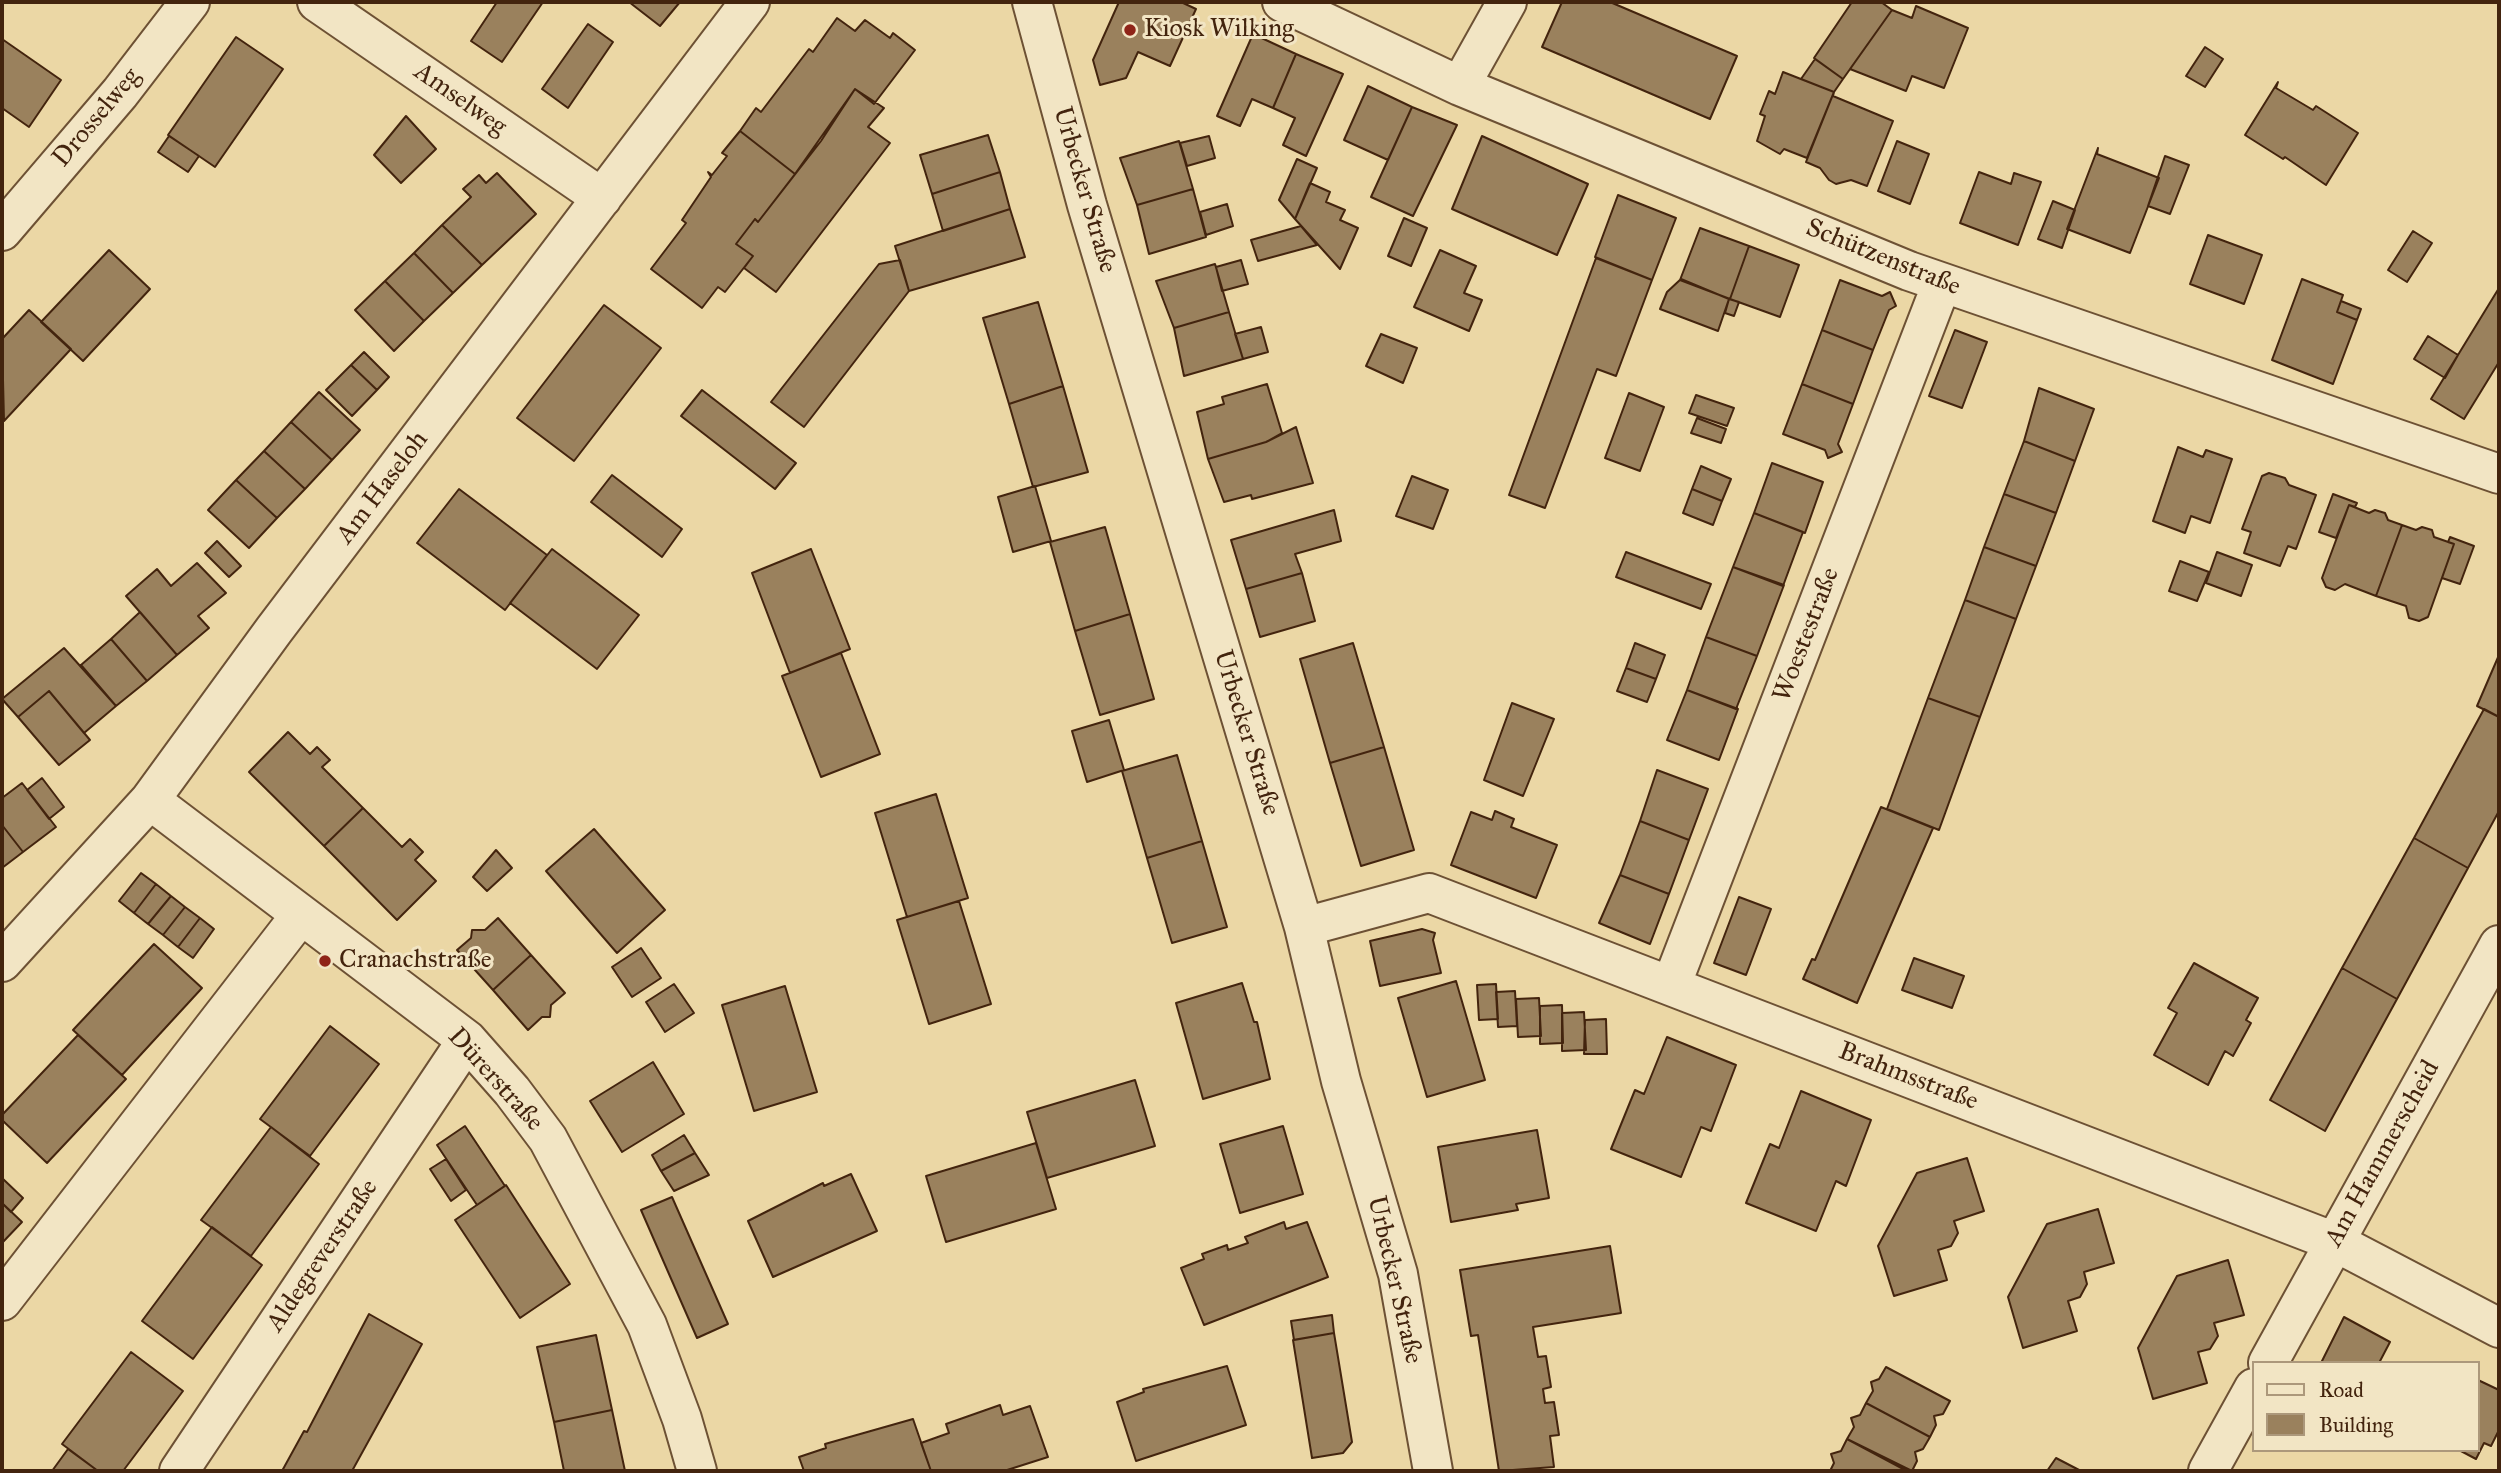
<!DOCTYPE html>
<meta charset="utf-8">
<style>
body{margin:0}
#map{position:relative;width:2501px;height:1473px;overflow:hidden;background:#ebd7a5;font-family:"IM FELL Great Primer",serif}
canvas{display:block}
.frame{position:absolute;inset:0;border:4px solid #43240e;pointer-events:none}
.legend{position:absolute;left:2252px;top:1361px;width:228px;height:91px;box-sizing:border-box;background:#f2e5c4;border:2px solid #ac987b;margin:0;padding:9px 12px;list-style:none;font-size:21px;color:#43240e}
.legend li{display:flex;align-items:center;gap:14px;height:35px}
.legend b{width:35px;border:2px solid #ac987b}
</style>
<div id="map">
<canvas width="2501" height="1473"></canvas>
<div class="frame"></div>
<ul class="legend">
<li><b style="height:9px;background:#f2e5c4"></b>Road</li>
<li><b style="height:19px;background:#9a815d"></b>Building</li>
</ul>
</div>
<script>
const g = document.querySelector('canvas').getContext('2d');
g.lineJoin = 'round';
function paint(path, color) { g.fillStyle = color; g.fill(path, 'evenodd'); }
function strokePath(path, color, width, dash) { g.strokeStyle = color; g.lineWidth = width; g.lineCap = dash ? 'butt' : 'round'; g.setLineDash(dash || []); g.stroke(path); }
function write(font, color, halo, rows, align = 'center') {
  g.font = font + ' "IM FELL Great Primer",serif'; g.lineWidth = 6; g.setLineDash([]); g.textBaseline = 'middle'; g.strokeStyle = halo; g.fillStyle = color; for (const [text, x, y, turn = 0] of rows) {
    g.save(); g.translate(x, y); g.rotate((+turn || 0) * Math.PI / 180); g.textAlign = isNaN(turn) ? turn : align; if (halo) g.strokeText(text, 0, 0); g.fillText(text, 0, 0); g.restore();
  }
}
const building = new Path2D(`
 M497,2H543L502,62L471,41Z
 M629,2H680L660,26Z
 M1119,2H1181L1196,9L1170,66L1138,52L1126,78L1100,85L1093,60Z
 M1562,2H1610L1737,56L1710,119L1542,47Z
 M1852,2H1881L1892,10L1843,79L1814,58Z
 M1916,6L1968,28L1944,88L1912,76L1906,91L1850,69L1892,10L1912,18Z
 M837,18L855,31L865,20L890,38L893,33L915,50L874,104L855,89L795,174L740,131L756,108L761,112L809,49L813,52Z
 M588,24L613,42L568,108L542,89Z
 M1253,34L1296,54L1273,108L1252,99L1240,126L1217,116Z
 M236,37L283,69L215,167L168,135Z
 M2,39L61,80L29,127L2,108Z
 M2205,47L2223,59L2205,87L2186,76Z
 M1296,54L1343,74L1306,156L1283,145L1295,118L1273,108Z
 M1815,59L1843,79L1834,92L1801,79Z
 M1783,72L1834,92L1807,158L1784,149L1780,154L1757,141L1765,116L1760,114L1769,91L1775,94Z
 M2278,82L2276,88L2313,110L2316,106L2358,133L2326,185L2285,157L2283,159L2245,135Z
 M1368,86L1412,107L1388,160L1344,140Z
 M855,89L884,108L868,127L890,143L776,292L744,268L753,256L736,244L755,219L758,222L821,141Z
 M1834,92L1833,96L1893,121L1867,186L1851,180L1836,184L1829,180L1820,168L1806,162Z
 M1412,107L1457,125L1413,216L1371,197Z
 M406,116L436,149L401,183L374,155Z
 M740,131L795,174L758,222L755,219L736,244L753,256L725,292L718,287L702,308L651,269L686,223L682,220L711,177L708,172L712,175L727,156L722,153Z
 M988,135L1000,172L932,194L920,155Z
 M169,136L199,156L188,172L158,152Z
 M1209,136L1215,158L1187,166L1180,143Z
 M1482,136L1588,184L1557,255L1452,209Z
 M1179,141L1193,189L1137,205L1120,158Z
 M1897,141L1929,154L1910,204L1878,191Z
 M2098,148L2097,154L2159,178L2130,253L2067,229Z
 M2165,156L2189,165L2170,214L2148,206Z
 M1297,159L1317,168L1295,219L1279,200Z
 M1000,172L1010,209L943,231L932,194Z
 M1979,172L2011,184L2014,173L2041,182L2018,245L1960,223Z
 M497,173L536,214L482,265L442,225L471,197L463,189L479,175L486,183Z
 M1310,183L1330,192L1326,202L1345,210L1340,220L1358,228L1340,269L1295,219Z
 M1193,189L1206,237L1149,254L1137,205Z
 M1618,195L1676,218L1652,280L1595,257Z
 M2053,201L2075,210L2062,248L2038,239Z
 M1227,204L1233,226L1206,235L1200,212Z
 M1010,209L1025,257L909,291L895,246Z
 M1404,218L1427,228L1411,266L1388,256Z
 M442,225L482,265L453,293L414,253Z
 M1301,226L1317,245L1258,261L1251,240Z
 M1700,228L1749,246L1730,299L1680,280Z
 M2413,231L2432,243L2407,282L2388,270Z
 M2208,235L2262,255L2244,304L2190,284Z
 M1749,246L1799,265L1780,317L1730,299Z
 M109,250L150,289L83,361L41,322Z
 M1440,250L1476,266L1464,293L1482,300L1469,331L1414,307Z
 M414,253L453,293L424,321L385,281Z
 M1596,258L1652,280L1616,376L1597,369L1545,508L1509,495Z
 M900,260L909,291L804,427L771,402L879,264Z
 M1241,260L1248,284L1222,291L1216,267Z
 M1215,264L1229,312L1174,328L1156,281Z
 M1681,279L1729,299L1718,331L1660,309L1667,292Z
 M2302,279L2343,295L2337,312L2357,320L2333,384L2272,360Z
 M1840,280L1882,296L1890,292L1896,306L1889,310L1873,350L1822,330Z
 M385,281L424,321L394,351L355,310Z
 M2499,288V362L2464,419L2431,399Z
 M1729,299L1739,302L1734,316L1725,313Z
 M2341,301L2361,309L2357,320L2337,312Z
 M1038,302L1063,386L1009,404L983,318Z
 M604,305L661,348L574,461L517,418Z
 M29,310L71,349L4,421L2,339Z
 M1229,312L1243,359L1184,376L1174,328Z
 M1261,327L1268,352L1243,359L1235,334Z
 M1822,330L1873,350L1853,404L1802,384Z
 M1955,330L1987,342L1962,408L1929,396Z
 M1381,334L1417,348L1403,383L1366,366Z
 M2428,336L2458,355L2445,378L2414,359Z
 M364,352L389,377L377,390L351,365Z
 M351,365L377,390L352,416L326,390Z
 M1267,384L1282,433L1266,442L1208,459L1197,412L1224,404L1222,397Z
 M1802,384L1853,404L1838,444L1842,452L1828,458L1825,450L1783,434Z
 M1063,386L1088,472L1033,487L1009,404Z
 M2039,388L2094,409L2075,461L2024,441Z
 M702,390L796,463L775,489L681,416Z
 M319,392L360,430L332,460L291,422Z
 M1629,393L1664,407L1640,471L1605,458Z
 M1696,395L1734,408L1727,426L1689,413Z
 M1697,418L1726,429L1721,443L1691,433Z
 M291,422L332,460L305,489L264,451Z
 M1296,427L1313,483L1252,499L1251,495L1224,502L1208,459L1266,442Z
 M2024,441L2075,461L2056,513L2004,494Z
 M2178,447L2203,457L2206,450L2232,459L2210,523L2191,516L2185,533L2153,521Z
 M264,451L305,489L277,518L236,480Z
 M1772,463L1823,482L1805,533L1754,513Z
 M1701,466L1731,479L1722,501L1692,489Z
 M2269,473L2285,478L2289,485L2316,495L2296,549L2288,546L2280,566L2244,553L2251,532L2242,529L2262,476Z
 M612,475L682,529L662,557L591,502Z
 M1412,476L1448,490L1433,529L1396,516Z
 M236,480L277,518L249,548L208,510Z
 M1035,486L1051,541L1013,552L998,497Z
 M459,489L547,555L505,610L417,543Z
 M1692,489L1722,501L1713,525L1683,513Z
 M2004,494L2056,513L2036,566L1984,547Z
 M2333,494L2357,503L2355,507L2349,505L2336,538L2319,532Z
 M2349,505L2369,513L2375,510L2385,513L2388,520L2402,525L2376,596L2345,584L2335,590L2326,587L2322,578Z
 M1334,510L1341,541L1295,554L1302,573L1246,589L1231,540Z
 M1754,513L1803,532L1783,586L1733,567Z
 M2402,525L2416,530L2422,527L2432,530L2434,537L2454,544L2428,617L2419,621L2409,618L2406,606L2376,596Z
 M1105,527L1130,614L1075,631L1050,542Z
 M2450,537L2474,546L2460,584L2442,578L2454,544L2448,542Z
 M217,541L241,566L229,577L205,553Z
 M1984,547L2036,566L2016,619L1965,600Z
 M552,549L639,615L597,669L510,603Z
 M811,549L850,649L790,673L752,573Z
 M1626,552L1711,584L1701,609L1616,577Z
 M2217,552L2252,565L2241,596L2206,583Z
 M2180,561L2209,572L2197,601L2169,591Z
 M197,563L226,593L198,616L209,628L177,655L126,596L157,569L171,586Z
 M1733,567L1784,585L1757,656L1706,637Z
 M1302,573L1315,621L1260,637L1246,589Z
 M1965,600L2016,619L1980,717L1928,698Z
 M140,612L177,655L147,681L111,639Z
 M1130,614L1154,699L1100,715L1075,631Z
 M1706,637L1757,656L1736,709L1687,690Z
 M111,639L147,681L116,706L81,665Z
 M1353,643L1384,747L1330,763L1300,659Z
 M1635,643L1665,655L1656,679L1626,668Z
 M64,648L116,706L84,733L49,691L18,717L2,699Z
 M841,653L880,754L821,777L782,676Z
 M2499,655V717L2477,706Z
 M1626,668L1656,679L1647,702L1617,691Z
 M1687,690L1738,709L1719,760L1667,740Z
 M49,691L90,740L59,765L18,717Z
 M1928,698L1980,717L1939,830L1887,809Z
 M1512,703L1554,719L1523,796L1484,780Z
 M2484,709L2499,717V811L2468,868L2414,838Z
 M1109,720L1124,770L1087,782L1072,731Z
 M288,732L310,754L317,747L330,760L322,767L363,808L324,846L249,772Z
 M1384,747L1414,850L1361,866L1330,763Z
 M1177,755L1202,841L1147,858L1122,771Z
 M1657,770L1708,789L1689,840L1640,821Z
 M42,778L64,807L49,819L27,790Z
 M22,783L56,827L23,852L2,825V798Z
 M936,794L968,898L907,917L875,813Z
 M1881,807L1933,828L1857,1003L1803,979L1812,959L1815,960Z
 M363,808L402,847L410,839L423,852L415,860L436,881L397,920L324,846Z
 M1495,811L1514,819L1511,827L1557,845L1536,898L1451,865L1471,812L1492,820Z
 M1640,821L1689,840L1669,894L1620,875Z
 M2,825L23,852L2,868Z
 M594,829L665,910L617,953L546,871Z
 M2414,838L2468,868L2397,999L2342,968Z
 M1202,841L1227,927L1172,943L1147,858Z
 M496,850L512,868L487,891L473,877Z
 M141,873L156,884L134,913L119,901Z
 M1620,875L1669,894L1650,944L1599,923Z
 M156,884L171,896L148,924L134,913Z
 M171,896L185,907L163,935L148,924Z
 M1739,897L1771,909L1746,975L1714,963Z
 M959,901L991,1004L929,1024L897,920Z
 M185,907L200,918L178,947L163,935Z
 M200,918L214,929L193,958L178,947Z
 M498,918L531,955L493,990L457,950L471,938L472,930H485Z
 M1422,929L1435,933L1433,940L1441,973L1380,986L1370,941Z
 M154,944L202,988L122,1075L73,1030Z
 M641,948L661,978L632,997L612,967Z
 M531,955L565,993L551,1005L550,1017H542L528,1030L493,990Z
 M1914,958L1964,976L1952,1008L1902,990Z
 M2194,963L2258,998L2246,1020L2251,1023L2233,1056L2225,1051L2208,1085L2154,1055L2177,1013L2168,1008Z
 M2342,968L2397,999L2325,1131L2270,1100Z
 M1456,981L1485,1080L1427,1097L1398,998Z
 M1242,983L1254,1022H1257L1270,1079L1203,1099L1176,1003Z
 M674,984L694,1013L665,1032L646,1002Z
 M1496,984L1498,1019L1479,1020L1477,985Z
 M785,986L817,1092L754,1111L722,1005Z
 M1515,991L1517,1026L1498,1027L1496,992Z
 M1539,998L1541,1036L1518,1037L1516,999Z
 M1562,1005L1563,1043L1540,1044V1006Z
 M1584,1012L1586,1050L1562,1051V1013Z
 M1606,1019L1607,1054H1584L1585,1020Z
 M330,1026L379,1064L310,1156L260,1119Z
 M78,1035L126,1079L47,1163L2,1120V1115Z
 M1667,1037L1736,1065L1711,1131L1701,1127L1681,1177L1611,1149L1635,1090L1644,1094Z
 M653,1062L684,1114L622,1152L590,1101Z
 M1135,1080L1155,1146L1047,1178L1027,1112Z
 M1801,1091L1871,1120L1846,1186L1836,1181L1816,1231L1746,1203L1770,1144L1779,1148Z
 M465,1126L505,1186L477,1205L437,1145Z
 M1283,1126L1303,1194L1240,1213L1220,1144Z
 M271,1127L319,1164L251,1256L201,1220Z
 M1537,1130L1549,1198L1516,1204L1518,1210L1451,1222L1438,1147Z
 M684,1135L695,1153L661,1171L652,1155Z
 M1036,1143L1056,1209L946,1242L926,1176Z
 M695,1153L709,1175L674,1191L661,1171Z
 M1967,1158L1984,1211L1954,1221L1958,1233L1951,1246L1938,1250L1947,1280L1894,1296L1878,1246L1917,1173Z
 M446,1159L466,1190L451,1201L430,1169Z
 M851,1174L877,1231L773,1277L748,1221L823,1183L824,1186Z
 M2,1178L23,1198L11,1212L2,1203Z
 M506,1185L570,1284L520,1318L455,1220Z
 M672,1197L728,1324L697,1338L641,1210Z
 M2,1203L22,1222L2,1243Z
 M2098,1209L2114,1263L2084,1272L2087,1284L2080,1297L2068,1301L2077,1331L2023,1348L2008,1297L2047,1224Z
 M1284,1222L1286,1229L1307,1222L1328,1277L1204,1325L1181,1268L1204,1259L1202,1254L1227,1245L1228,1250L1248,1243L1245,1237Z
 M212,1227L262,1265L193,1359L142,1321Z
 M1610,1246L1621,1313L1533,1327L1538,1357L1546,1356L1551,1387L1543,1389L1545,1403L1554,1402L1559,1435L1550,1436L1554,1467L1499,1471L1478,1335L1471,1336L1460,1270Z
 M2228,1260L2244,1315L2214,1323L2218,1336L2210,1349L2198,1352L2207,1383L2153,1399L2138,1348L2177,1276Z
 M369,1314L422,1344L352,1471H282L304,1431L307,1432Z
 M1332,1315L1334,1333L1294,1340L1291,1321Z
 M2344,1317L2390,1342L2379,1363H2321Z
 M1334,1333L1352,1442L1343,1453L1312,1458L1293,1340Z
 M596,1335L612,1410L554,1422L537,1347Z
 M131,1352L183,1391L123,1471H98L62,1444Z
 M1227,1366L1246,1425L1136,1461L1117,1402L1144,1392L1143,1389Z
 M1886,1367L1950,1401L1943,1414L1934,1416L1936,1425L1930,1437L1866,1403L1873,1391L1871,1382L1879,1379Z
 M2478,1380L2499,1390V1430L2491,1446L2484,1443L2476,1459L2459,1450H2478Z
 M1866,1403L1930,1437L1923,1449L1915,1452L1917,1461L1912,1471L1847,1439L1854,1427L1851,1418L1860,1415Z
 M1000,1405L1003,1415L1030,1406L1048,1457L1004,1471H931L921,1443L949,1433L946,1424Z
 M612,1410L625,1471H564L554,1422Z
 M913,1419L931,1471H804L799,1457L826,1448L825,1444Z
 M1847,1439L1907,1471H1830L1834,1463L1831,1454L1841,1451Z
 M68,1449L98,1471H52Z
 M2056,1458L2081,1471H2047Z`);
paint(building, '#9a815d');
strokePath(building, '#43240e', 2);
const street = new Path2D(`
 M317,2L602,198
 M1032,2L1087,205L1304,927L1341,1081L1398,1274L1433,1471
 M1282,2L1460,86L1909,271L2499,474
 M1460,86L1507,2
 M2,231L120,93L190,2
 M150,800L467,1040L512,1091L548,1139L647,1325L682,1419L697,1471
 M1304,927L1429,893L2335,1242L2499,1328
 M2,962L150,800L274,630L750,2
 M1671,986L1942,283
 M2,1301L300,916
 M2268,1363L2499,945
 M179,1471L467,1040
 M2208,1471L2254,1388`);
strokePath(street, '#6d5134', 42);
strokePath(street, '#f2e5c4', 38);
for (const [x, y, r, color] of [
 [1130,30,7,"#8f2418"],
 [325,961,7,"#8f2418"]
]) { const dot = new Path2D(); dot.arc(x, y, r, 0, 2 * Math.PI); g.fillStyle = color; g.fill(dot); strokePath(dot, '#f2e5c4', 2.5); }
write('26px', '#43240e', '#f2e5c4', [
 ["Kiosk Wilking",1144,30],
 ["Cranachstraße",339,961]
], 'left');
write('26px', '#43240e', '#f2e5c4', [
 ["Amselweg",460,100,35],
 ["Drosselweg",97,118,-50],
 ["Urbecker Straße",1084,190,74],
 ["Schützenstraße",1883,258,22],
 ["Am Haseloh",383,488,-53],
 ["Woestestraße",1807,635,-69],
 ["Urbecker Straße",1246,733,73],
 ["Brahmsstraße",1908,1077,21],
 ["Dürerstraße",495,1080,48],
 ["Am Hammerscheid",2383,1154,-61],
 ["Aldegreverstraße",323,1256,-56],
 ["Urbecker Straße",1394,1280,77]
]);
</script>
